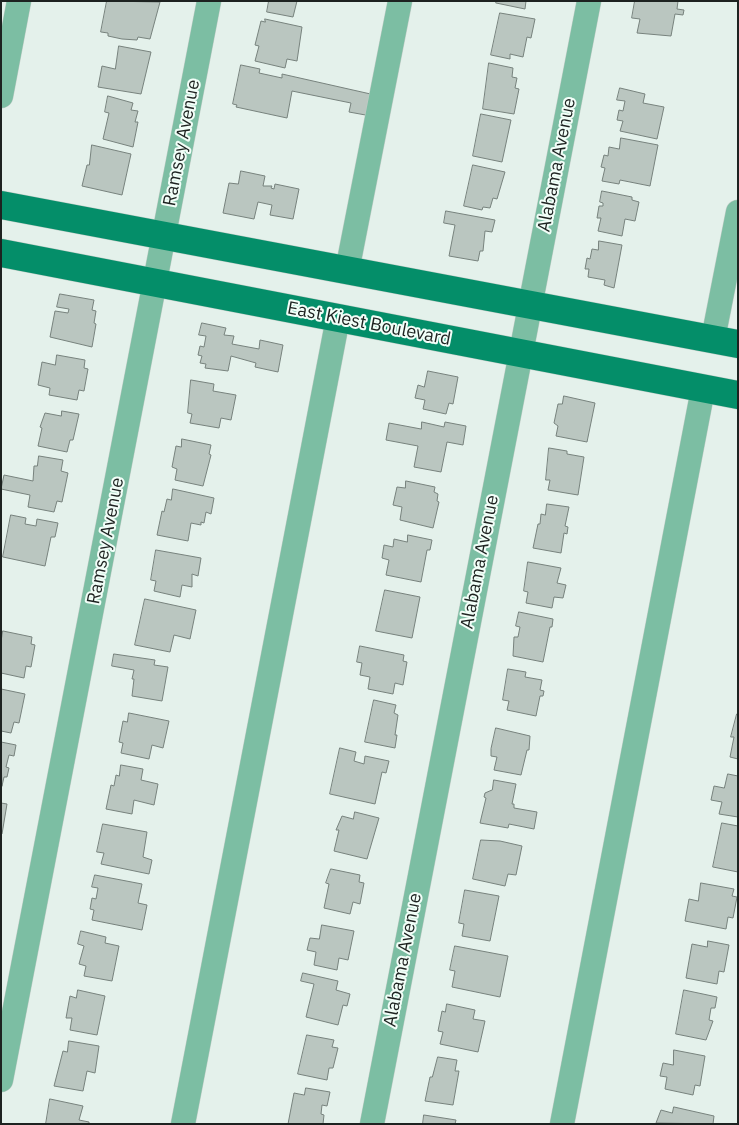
<!DOCTYPE html>
<style>
body{margin:0}
#map{position:relative;width:739px;height:1125px;overflow:hidden;background:#e4f1eb;font-family:"IBM Plex Sans",sans-serif}
canvas{display:block}
.frame{position:absolute;inset:0;border:2px solid #1d2220;pointer-events:none}
</style>
<div id="map">
<canvas width="739" height="1125"></canvas>
<div class="frame"></div>
</div>
<script>
const g = document.querySelector('canvas').getContext('2d');
g.lineJoin = 'round';
function paint(path, color) { g.fillStyle = color; g.fill(path, 'evenodd'); }
function strokePath(path, color, width, dash) { g.strokeStyle = color; g.lineWidth = width; g.lineCap = dash ? 'butt' : 'round'; g.setLineDash(dash || []); g.stroke(path); }
function write(font, color, halo, rows, align = 'center') {
  g.font = font + ' "IBM Plex Sans",sans-serif'; g.lineWidth = 4; g.setLineDash([]); g.textBaseline = 'middle'; g.strokeStyle = halo; g.fillStyle = color; for (const [text, x, y, turn = 0] of rows) {
    g.save(); g.translate(x, y); g.rotate((+turn || 0) * Math.PI / 180); g.textAlign = isNaN(turn) ? turn : align; if (halo) g.strokeText(text, 0, 0); g.fillText(text, 0, 0); g.restore();
  }
}
const building = new Path2D(`
 M107,1L160,2L150,39L138,37L137,40L122,39L108,36V33L101,32Z
 M269,1H297L293,17L267,12Z
 M497,1H526L525,9L496,3Z
 M635,1H678L677,9L684,10L683,15L675,14L671,36L637,33L640,19L632,18Z
 M500,13L535,19L531,38L527,37L523,57L510,54V59L491,55Z
 M265,19L302,27L297,61L287,59L285,68L255,61L259,46L255,45L261,21L265,22Z
 M119,46L151,52L141,94L98,87L102,66L115,69Z
 M489,63L513,68L512,77L517,78L515,88L519,89L514,114L483,109Z
 M241,65L260,69L259,73L282,78V74L375,95L371,116L349,112L351,103L292,91L287,118L236,107L237,105L233,104Z
 M620,88L645,94L643,103L664,107L657,139L620,131L623,121L617,120L619,110L623,111L625,101L617,100Z
 M108,96L133,103L131,110L138,111L135,122H138L133,147L103,139L109,113L105,112Z
 M481,114L511,120L502,162L473,156Z
 M621,138L658,145L650,186L620,180L619,184L602,181L605,168L601,167L604,155L608,156L609,147L619,149Z
 M92,145L131,154L122,195L82,186L87,165H89Z
 M473,165L505,172L497,199L493,198L490,208L483,207L482,210L464,206Z
 M241,171L265,176L263,186H272L271,188L274,189L275,184L299,189L293,219L270,215L272,205L258,202L254,219L223,213L229,183L238,184Z
 M602,191L632,197V200L639,202L635,221L625,219L622,236L598,231L601,218H597L599,206H603V203L600,202Z
 M446,211L495,220L492,232L485,231L483,251H480L478,261L449,256L455,225L444,223Z
 M599,241L622,245L614,288L604,285L605,280L588,277L589,269H585L587,258L590,259L592,249L598,250Z
 M60,294L94,300L92,310L96,311L94,323L96,324L92,347L50,337L55,311L68,313L69,309L57,307Z
 M202,323L226,328L224,335L234,336L232,344L259,349L260,340L283,345L278,372L255,367L256,363L231,356L228,371L205,368L206,364L200,363L202,356L198,355L200,346L204,347L206,336L199,335Z
 M57,355L85,360L84,368L88,369L84,391L79,390L77,400L49,395L50,388L38,385L42,362L55,365Z
 M428,371L458,377L453,404L449,403L446,414L423,409L425,400L415,398L418,385L424,387Z
 M191,380L214,384L213,391L236,395L231,420L221,418L219,428L190,423L192,414L188,413Z
 M564,396L595,403L587,442L556,436L558,426L554,423L558,404H562Z
 M62,411L79,414L73,440H70L67,452L38,446L42,428L40,427L45,413L61,416Z
 M422,422L444,427L445,422L466,426L463,445L447,442L441,472L414,467L418,446L386,440L389,423L421,429Z
 M182,439L211,445L209,454L211,455L203,486L175,480L177,469L172,467L176,446L181,447Z
 M549,448L567,451V454L584,457L578,495L548,490L550,480H546Z
 M39,456L63,460L61,471L68,473L62,502L57,501L54,512L28,507L30,495L1,489L4,475L33,481L34,466H37Z
 M406,481L435,487L434,492L438,494L437,501L439,502L433,528L400,520L402,507L393,505L397,487L405,488Z
 M173,489L214,498L211,514L206,512L204,523L201,522V525L191,523L188,541L157,535L162,511L164,512L167,499L171,500Z
 M547,504L569,507L565,526L568,527L567,534L564,533L561,553L533,548L538,524H540L541,514L545,515Z
 M11,515L26,518L25,524L36,526L37,519L58,523L55,537H51L45,566L3,557Z
 M408,535L432,540L430,550H427L421,582L386,575L389,560L382,558L384,545L393,547L394,539L407,542Z
 M156,550L201,558L198,576L192,574V587L182,585L180,597L154,591L156,581L151,580Z
 M528,562L561,568L557,583L566,585L563,598L554,597L552,608L526,603L528,592L524,591Z
 M385,590L420,597L412,638L376,631Z
 M145,599L196,610L190,639L174,635L170,652L135,645Z
 M519,612L553,619L552,627H550L543,662L513,656L514,637H518L520,627L516,626Z
 M3,631L32,637L31,644L35,645L31,667L26,666L24,678L1,673V642Z
 M360,646L404,655L403,661L407,662L403,685L395,683L393,694L368,689L370,677L360,675L362,663L357,662Z
 M114,654L155,660L154,665L168,667L162,701L132,696L134,679H132L134,670L112,666Z
 M508,669L526,672L525,677L542,680L540,690L544,691L543,696H540L536,716L507,710L509,701L503,700Z
 M1,689L25,694L19,723L14,722L11,733L1,731Z
 M374,700L396,705L394,713L398,715L395,735H397L395,748L365,742Z
 M129,713L169,721L163,748L152,745L149,759L121,753L123,743L119,742L123,721L127,722Z
 M737,714H738V759L730,757L734,737H731Z
 M496,728L530,736L529,750H527L521,775L494,770L497,757L491,756V749Z
 M1,742L16,745L14,756L9,755L6,767L9,768L7,777H4L2,786Z
 M340,748L356,752L354,761L364,764L365,756L389,761L386,773L382,772L375,804L330,794Z
 M121,765L143,769L141,780L158,784L154,805L134,800L132,814L106,809L111,785L114,786L116,775L119,776Z
 M728,774L738,776V817L719,814L722,802L711,800L714,786L724,788Z
 M494,780L516,784L512,804H514V808L537,812L534,829L509,824L508,828L480,823L486,798L484,797L485,793L492,790Z
 M1,803L7,804L2,834H1Z
 M355,812L379,818L367,859L334,851L339,830H336L342,816L353,819Z
 M722,823L738,826V872L713,867Z
 M103,824L147,832L143,857L152,860L149,874L101,864L104,853L97,852Z
 M481,840L500,841L522,846L516,875L508,874L505,886L473,879Z
 M331,869L360,875L359,882L364,883L360,904L353,902L350,914L324,908L329,884L326,883Z
 M95,875L142,884L138,903L147,905L142,930L92,920L94,910L90,909L92,898L96,899L98,888L92,887Z
 M701,883L734,889L732,896L737,897L733,918L728,917L726,929L685,921L689,899L698,901Z
 M465,890L499,896L490,941L462,936L464,924L459,923Z
 M322,925L354,931L348,960L339,958L337,970L314,965L316,952L307,950L310,938L319,939Z
 M81,931L106,937L105,943L119,946L112,981L84,976L86,966L79,964L84,946L78,944Z
 M708,941L729,945L724,972L719,971L717,984L686,978L692,944L707,947Z
 M455,946L508,956L500,997L452,987L455,971L450,970Z
 M303,973L338,981L336,990L350,994L347,1006L343,1005L338,1025L306,1017L314,984L301,981Z
 M78,990L105,996L97,1035L70,1030L72,1018H66L70,996L76,998Z
 M684,990L717,997L715,1008H711L709,1020L713,1021L706,1040L676,1034Z
 M447,1004L475,1010L473,1019L485,1021L478,1052L440,1044L443,1032L438,1031L442,1011L445,1012Z
 M307,1035L334,1040L332,1047L338,1048L333,1068H329L327,1080L298,1074Z
 M69,1041L99,1046L95,1073L87,1071L83,1091L54,1086L63,1051L67,1052Z
 M674,1050L705,1056L700,1086L695,1085L693,1095L665,1089L667,1077L660,1076L663,1063L673,1065Z
 M438,1057L457,1060L455,1071H459L453,1105L425,1101L430,1077H432Z
 M306,1088L330,1092L327,1106L322,1105L321,1114L324,1115L323,1124H288L294,1093L304,1095Z
 M50,1099L83,1106L79,1120L89,1122V1124H46Z
 M674,1107L714,1116L713,1124L656,1123L661,1110L672,1113Z
 M424,1115L456,1120L455,1124H423Z`);
paint(building, '#bac6c0');
strokePath(building, '#77827d', 1);
const minor = new Path2D(`
 M1,96L19,1
 M347,271L400,1
 M713,339L738,212
 M1,1080L209,1
 M183,1124L338,318
 M372,1124L589,1
 M562,1124L703,389`);
const major = new Path2D(`
 M1,205L738,344
 M1,253L738,395`);
strokePath(minor, '#c0ccc6', 25);
strokePath(major, '#c0ccc6', 29);
strokePath(minor, '#7cbea3', 24);
strokePath(major, '#048e69', 28);
write('18px', '#1d2220', '#f2fef8', [
 ["Ramsey Avenue",182,143,-79],
 ["Alabama Avenue",557,165,-79],
 ["East Kiest Boulevard",369,324,11],
 ["Ramsey Avenue",106,541,-79],
 ["Alabama Avenue",480,562,-79],
 ["Alabama Avenue",403,960,-79]
]);
</script>
